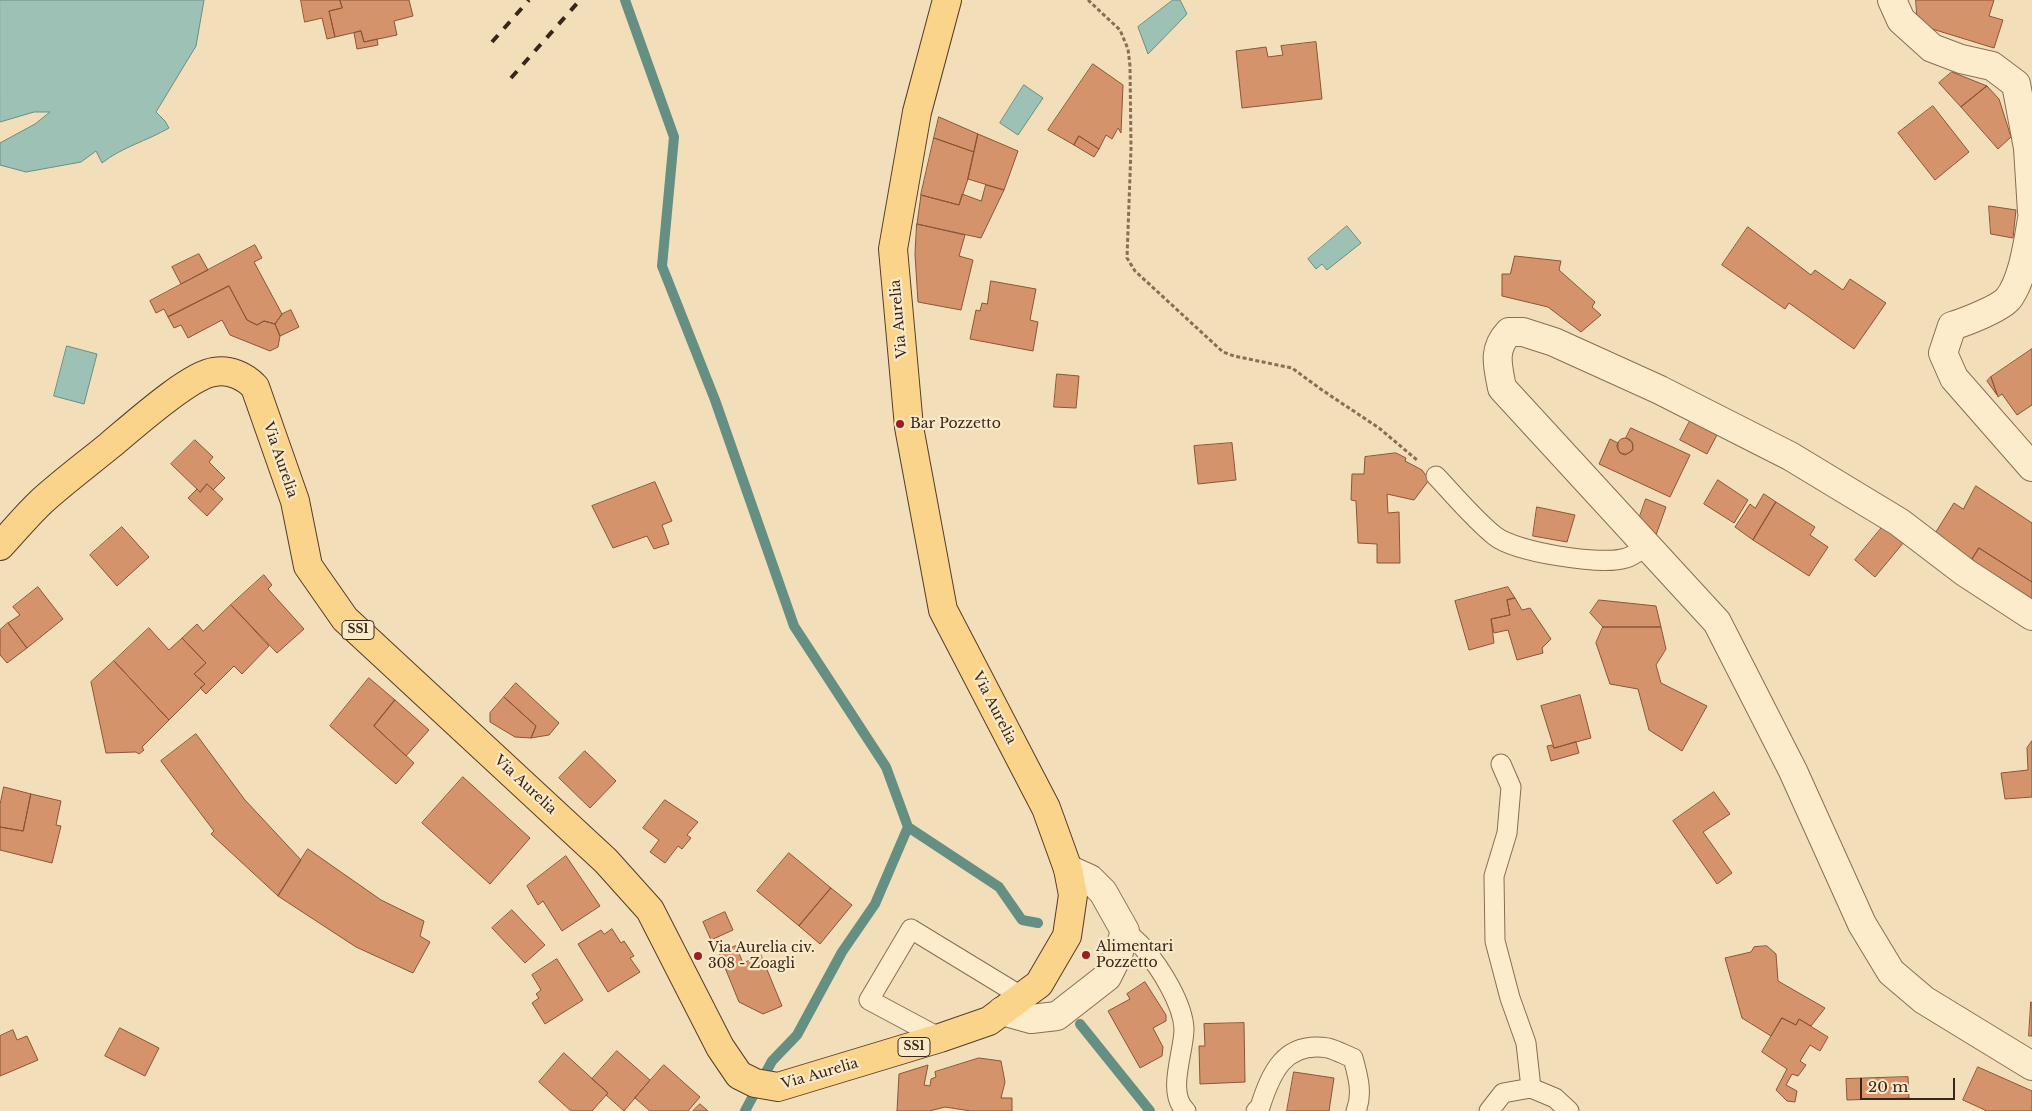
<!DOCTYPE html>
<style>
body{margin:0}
#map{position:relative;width:2032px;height:1111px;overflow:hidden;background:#f2dfb9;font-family:"Libre Baskerville",serif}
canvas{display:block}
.scale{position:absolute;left:1860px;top:1078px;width:95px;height:22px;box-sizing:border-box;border:2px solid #372619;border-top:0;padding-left:6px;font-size:15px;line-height:18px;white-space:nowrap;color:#372619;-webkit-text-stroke:4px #f9e9c9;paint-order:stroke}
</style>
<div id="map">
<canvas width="2032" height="1111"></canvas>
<div class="scale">20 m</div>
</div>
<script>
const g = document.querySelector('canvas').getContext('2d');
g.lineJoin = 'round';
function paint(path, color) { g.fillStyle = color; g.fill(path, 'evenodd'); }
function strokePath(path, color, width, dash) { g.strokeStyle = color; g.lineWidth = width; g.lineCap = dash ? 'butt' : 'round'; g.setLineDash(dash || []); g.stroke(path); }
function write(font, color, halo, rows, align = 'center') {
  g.font = font + ' "Libre Baskerville",serif'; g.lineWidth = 4.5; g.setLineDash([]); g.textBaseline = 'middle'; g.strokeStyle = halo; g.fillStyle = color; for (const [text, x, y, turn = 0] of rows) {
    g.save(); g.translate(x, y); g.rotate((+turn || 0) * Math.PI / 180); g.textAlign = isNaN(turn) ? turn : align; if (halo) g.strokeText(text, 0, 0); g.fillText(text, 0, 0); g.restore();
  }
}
const water = new Path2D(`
 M0,0H204L196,46L156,112L165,121L169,128C147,141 122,147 102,163L96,151L81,162L26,172L0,165V143L35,124L50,112H34L0,122Z
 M1173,0H1180L1187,14L1148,54L1138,27Z
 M1024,85L1043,98L1018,135L1000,123Z
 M1347,226L1361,243L1327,270L1322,264L1316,269L1308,259Z
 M67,346L97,354L84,404L54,396Z`);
paint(water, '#9ec1b6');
strokePath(water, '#668f83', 1);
strokePath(new Path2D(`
 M625,0L674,137L662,266L715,400L794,626L886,767L908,827L999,887L1022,920L1038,923
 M1080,1024L1150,1111
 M745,1111L772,1061L797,1035L842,952L875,904L908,827`), '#668f83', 10);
const building = new Path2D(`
 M301,0H340L342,8L329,11L335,37L327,39L322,18L305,22Z
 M340,0H409L413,16L394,21L397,35L364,42L361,31L335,37L329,11L342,8Z
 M1916,0H1994L1989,16L2003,20L1994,48L1929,28L1917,15Z
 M361,31L364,42L377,39L378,45L357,49L354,33Z
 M1316,42L1322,99L1242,108L1236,51L1266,47L1268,57L1283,55L1281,46Z
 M1093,64L1123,85L1121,133L1118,128L1112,139L1106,135L1099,149L1079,136L1074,145L1048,130Z
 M1952,72L1987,86L1961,107L1939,83Z
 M1987,86L1999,99L2011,137L1998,149L1961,107Z
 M1933,106L1969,152L1935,180L1898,133Z
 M939,117L978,134L974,152L934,138Z
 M978,134L1018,151L1004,190L968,179Z
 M1079,136L1099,149L1094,157L1074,145Z
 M934,138L974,152L968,179L959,205L921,195Z
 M986,185L1004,190L981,238L917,224L921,195L959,205L962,194L981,201Z
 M1989,206L2016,210L2013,238L1991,234Z
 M917,224L965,235L959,256L973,260L961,310L918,302L915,254Z
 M1748,227L1811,275L1815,270L1843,290L1850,279L1886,303L1854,349L1789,303L1785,309L1722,265Z
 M255,245L262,258L254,262L282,314L275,324L264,321L257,325L247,320L229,286L168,317L164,309L156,313L150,301Z
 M199,254L208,270L181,284L172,267Z
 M1515,256L1561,261L1559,270L1595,302L1592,307L1601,315L1581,332L1548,307L1502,296V274H1510Z
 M991,281L1036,289L1030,320L1038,322L1033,351L970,339L976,310L980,311L982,303L987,304Z
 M229,286L247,320L257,325L264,321L275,324L280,336L278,347L270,351L230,335L222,320L188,338L181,325L174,328L168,317Z
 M291,310L299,327L280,336L275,324L282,314Z
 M2032,349V405L2017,415L2002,394L1998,397L1991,377Z
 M1057,374L1079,376L1076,408L1054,407Z
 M1991,377L1997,395L1987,381Z
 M1691,419L1718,433L1707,454L1680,440Z
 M1631,428L1690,455L1670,497L1599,464L1610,439L1618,443V449L1620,453L1625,455L1633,450L1632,442L1626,438Z
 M1617 446a8 8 0 1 1 16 0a8 8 0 1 1-16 0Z
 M195,440L213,457L209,462L225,478L213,490L207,484L200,492L171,464Z
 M1232,443L1236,480L1198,484L1194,446Z
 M1396,453L1406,458L1405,461L1422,470L1429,480L1414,500L1387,494L1388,513L1399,512L1400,563H1377V544L1358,543L1356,501L1351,500L1352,474H1364L1365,457Z
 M1718,480L1748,500L1734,523L1704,504Z
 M655,482L672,521L662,525L669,544L654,549L647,536L613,548L592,506Z
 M207,484L223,499L207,516L188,498L197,489L200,492Z
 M1976,486L2032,523V582L1979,548L1971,561L1934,535L1954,503L1963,509Z
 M1764,494L1776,502L1753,540L1735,527L1750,504L1755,508Z
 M1646,499L1666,507L1656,535L1639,519Z
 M1776,502L1815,527L1810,535L1828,547L1809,576L1753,540Z
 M1537,507L1575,515L1567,542L1533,536Z
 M1884,525L1904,542L1875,577L1855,560Z
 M122,527L149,557L117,586L90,555Z
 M1979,548L2032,582V600L1971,561Z
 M264,575L272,585L268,589L304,629L277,653L231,605Z
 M38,587L63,619L27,648L8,623L20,615L13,607Z
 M1508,587L1515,598L1507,600L1510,615L1491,619L1494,643L1469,650L1455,601Z
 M1515,598L1522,610L1530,608L1551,639L1542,648L1543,653L1517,660L1508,630L1494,633L1491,619L1510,615L1507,600Z
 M1599,600L1656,606L1661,627H1603L1590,613Z
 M231,605L269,646L242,674L234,666L206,694L200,688L205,684L194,674L206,663L182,638L197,624L203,631Z
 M8,623L27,648L7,663L0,655V630Z
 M1603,627H1661L1666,649L1656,665L1661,683L1707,706L1682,751L1649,730L1638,689L1610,684L1596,643Z
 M149,628L169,650L182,638L206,663L194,674L205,684L169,720L114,661Z
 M114,661L169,720L142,747L144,750L139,754L136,752L106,753L91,682Z
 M369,678L395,700L374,726L414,763L396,784L330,726Z
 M516,683L559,723L549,735L531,738L536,726L504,697Z
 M1580,695L1591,738L1554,748L1541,706Z
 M504,697L536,726L531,738L515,737L490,722V713Z
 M395,700L429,730L406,756L374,726Z
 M196,734L245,800L301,860L278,896L211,834L214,831L161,761Z
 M2032,741V797L2005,799L2001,773L2028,770L2027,748Z
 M1576,742L1579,753L1551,761L1547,746L1552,745L1554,748Z
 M585,751L616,781L590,808L559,778Z
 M463,777L530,838L490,884L422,823Z
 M4,787L31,794L23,831L0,827V805Z
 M1714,792L1730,814L1703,832L1732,873L1717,884L1673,821Z
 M31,794L61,801L56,825L61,826L52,863L0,850V827L23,831Z
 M665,800L698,822L687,835L691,838L682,849L678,846L665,863L650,852L659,840L643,828Z
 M308,849L381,900L424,921L420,936L430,942L413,973L356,947L278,896Z
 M789,853L831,888L799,926L757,891Z
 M566,856L600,906L562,931L543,901L538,905L527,886Z
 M831,888L852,905L820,944L799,926Z
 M512,910L545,945L525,963L492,928Z
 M725,912L733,930L711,940L703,922Z
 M612,929L621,943L624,941L634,956L630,958L640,972L608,992L578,944L601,930L604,934Z
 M736,946L743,963L761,955L782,1006L763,1014L739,1002L719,953Z
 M1767,946L1776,954L1778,981L1825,1008L1811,1026L1799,1019L1796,1025L1782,1018L1771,1036L1742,1018L1725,958L1751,952L1754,947Z
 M557,959L583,1000L545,1024L532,1003L539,998L536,994L541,990L532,975Z
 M1145,982L1166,1015V1021L1153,1028L1163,1047L1162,1056L1140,1068L1108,1011L1130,999L1127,994Z
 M2031,1002L2032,1003V1036H2029Z
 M1782,1018L1796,1025L1799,1019L1828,1037L1820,1051L1810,1045L1800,1061L1806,1065L1798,1076L1792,1074L1786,1085L1797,1091L1795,1102L1787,1101L1776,1090L1787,1069L1762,1052Z
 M1244,1023L1245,1082L1200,1084L1199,1046H1205L1204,1024Z
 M120,1028L159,1048L145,1076L105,1056Z
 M13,1030L17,1040L27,1036L38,1060L0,1076V1036Z
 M617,1051L650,1080L624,1111L606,1095L608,1093L592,1079Z
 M564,1053L608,1093L592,1111H571L539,1082Z
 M979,1058L1001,1061L1005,1082L1001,1098H1012V1111H971L945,1107L929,1111H897L899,1074L928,1065L924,1085L930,1086L931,1079L936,1077L935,1072Z
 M664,1065L700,1097L688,1111H650L635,1098Z
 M1978,1067L2032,1091V1111H1987L1963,1100Z
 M1294,1072L1334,1078L1329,1111H1287Z
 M1908,1077L1909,1098L1847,1100L1846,1079Z
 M700,1104L708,1111H693Z`);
paint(building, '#d4936b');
strokePath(building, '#8b5536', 1);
const service = new Path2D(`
 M1436,476C1455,496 1474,519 1495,536C1515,552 1602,566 1626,558C1633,556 1640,550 1646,546
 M1501,764L1511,787L1507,833L1494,876L1495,941L1510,998L1526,1043L1531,1088
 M1125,931C1132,937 1140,943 1145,950C1161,969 1183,1004 1184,1029C1184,1053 1166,1093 1186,1111
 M940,1038L869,1000L911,929L1021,996
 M1256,1111L1260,1107C1271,1073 1284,1041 1328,1048C1336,1050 1345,1055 1353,1058C1358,1076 1363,1094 1356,1111
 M1489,1111L1503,1093L1531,1088L1555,1098L1569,1111`);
const minor = new Path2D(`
 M1892,0L1901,20L1932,48L1961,59L1992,66L2016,84L2028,148L2032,212
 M2032,219C2028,242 2023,280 2008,299C1999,309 1965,322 1952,326L1943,353L1954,378L2032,467
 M2032,616L1966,573L1899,522L1790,456L1660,390L1554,342L1523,332H1509C1492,350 1498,366 1502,388L1717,622L1793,771L1862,924L1891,972L1924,1000L2032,1066
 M1002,1011L1031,1019L1057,1016L1107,977L1118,955L1125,931L1103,892L1090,879L1068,869`);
const primary = new Path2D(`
 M0,546C14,531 27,515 42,501C63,482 87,464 109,446C131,428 189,375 214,372C229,369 245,376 255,387L295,501L308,566L345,619L606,861L650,910L720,1047L739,1075L755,1083L778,1087L940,1038L989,1021L1039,984L1067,936L1073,895L1068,869L1046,808L943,610L909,427L893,249L917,112L947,0`);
strokePath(service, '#896e52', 21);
strokePath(minor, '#896e52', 30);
strokePath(primary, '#563c28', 30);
strokePath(new Path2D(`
 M1088,0L1120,30L1128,49L1130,66L1131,148L1127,258L1135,271L1223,352L1234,356L1292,368L1322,390L1379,428L1417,460`), '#896e52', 3, [4, 2.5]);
strokePath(service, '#fceccc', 19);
strokePath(minor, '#fceccc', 28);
strokePath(primary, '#fad48b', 28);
strokePath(new Path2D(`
 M492,42L529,0
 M511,78L580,0`), '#372619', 4, [9, 9]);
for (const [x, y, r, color] of [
 [900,424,5,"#9e1d22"],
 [1086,955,5,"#9e1d22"],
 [698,956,5,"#9e1d22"]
]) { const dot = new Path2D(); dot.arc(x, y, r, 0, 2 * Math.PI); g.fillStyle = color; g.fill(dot); strokePath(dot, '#f9e9c9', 2); }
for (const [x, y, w] of [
 [358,630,32],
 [914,1047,32]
]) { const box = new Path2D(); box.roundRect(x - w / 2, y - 9.5, w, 19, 4); g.fillStyle = '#f9e9c9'; g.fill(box); strokePath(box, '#372619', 1); }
write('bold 12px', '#372619', null, [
 ["SS1",358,630],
 ["SS1",914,1047]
]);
write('14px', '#372619', '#f9e9c9', [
 ["Via Aurelia",899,319,-95],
 ["Via Aurelia",280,460,71],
 ["Via Aurelia",994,708,63],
 ["Via Aurelia",525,785,43],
 ["Via Aurelia",820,1074,-16]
]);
write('14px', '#372619', '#f9e9c9', [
 ["Bar Pozzetto",910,424],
 ["Alimentari",1096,947],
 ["Pozzetto",1096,963],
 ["Via Aurelia civ.",708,948],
 ["308 - Zoagli",708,964]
], 'left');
</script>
